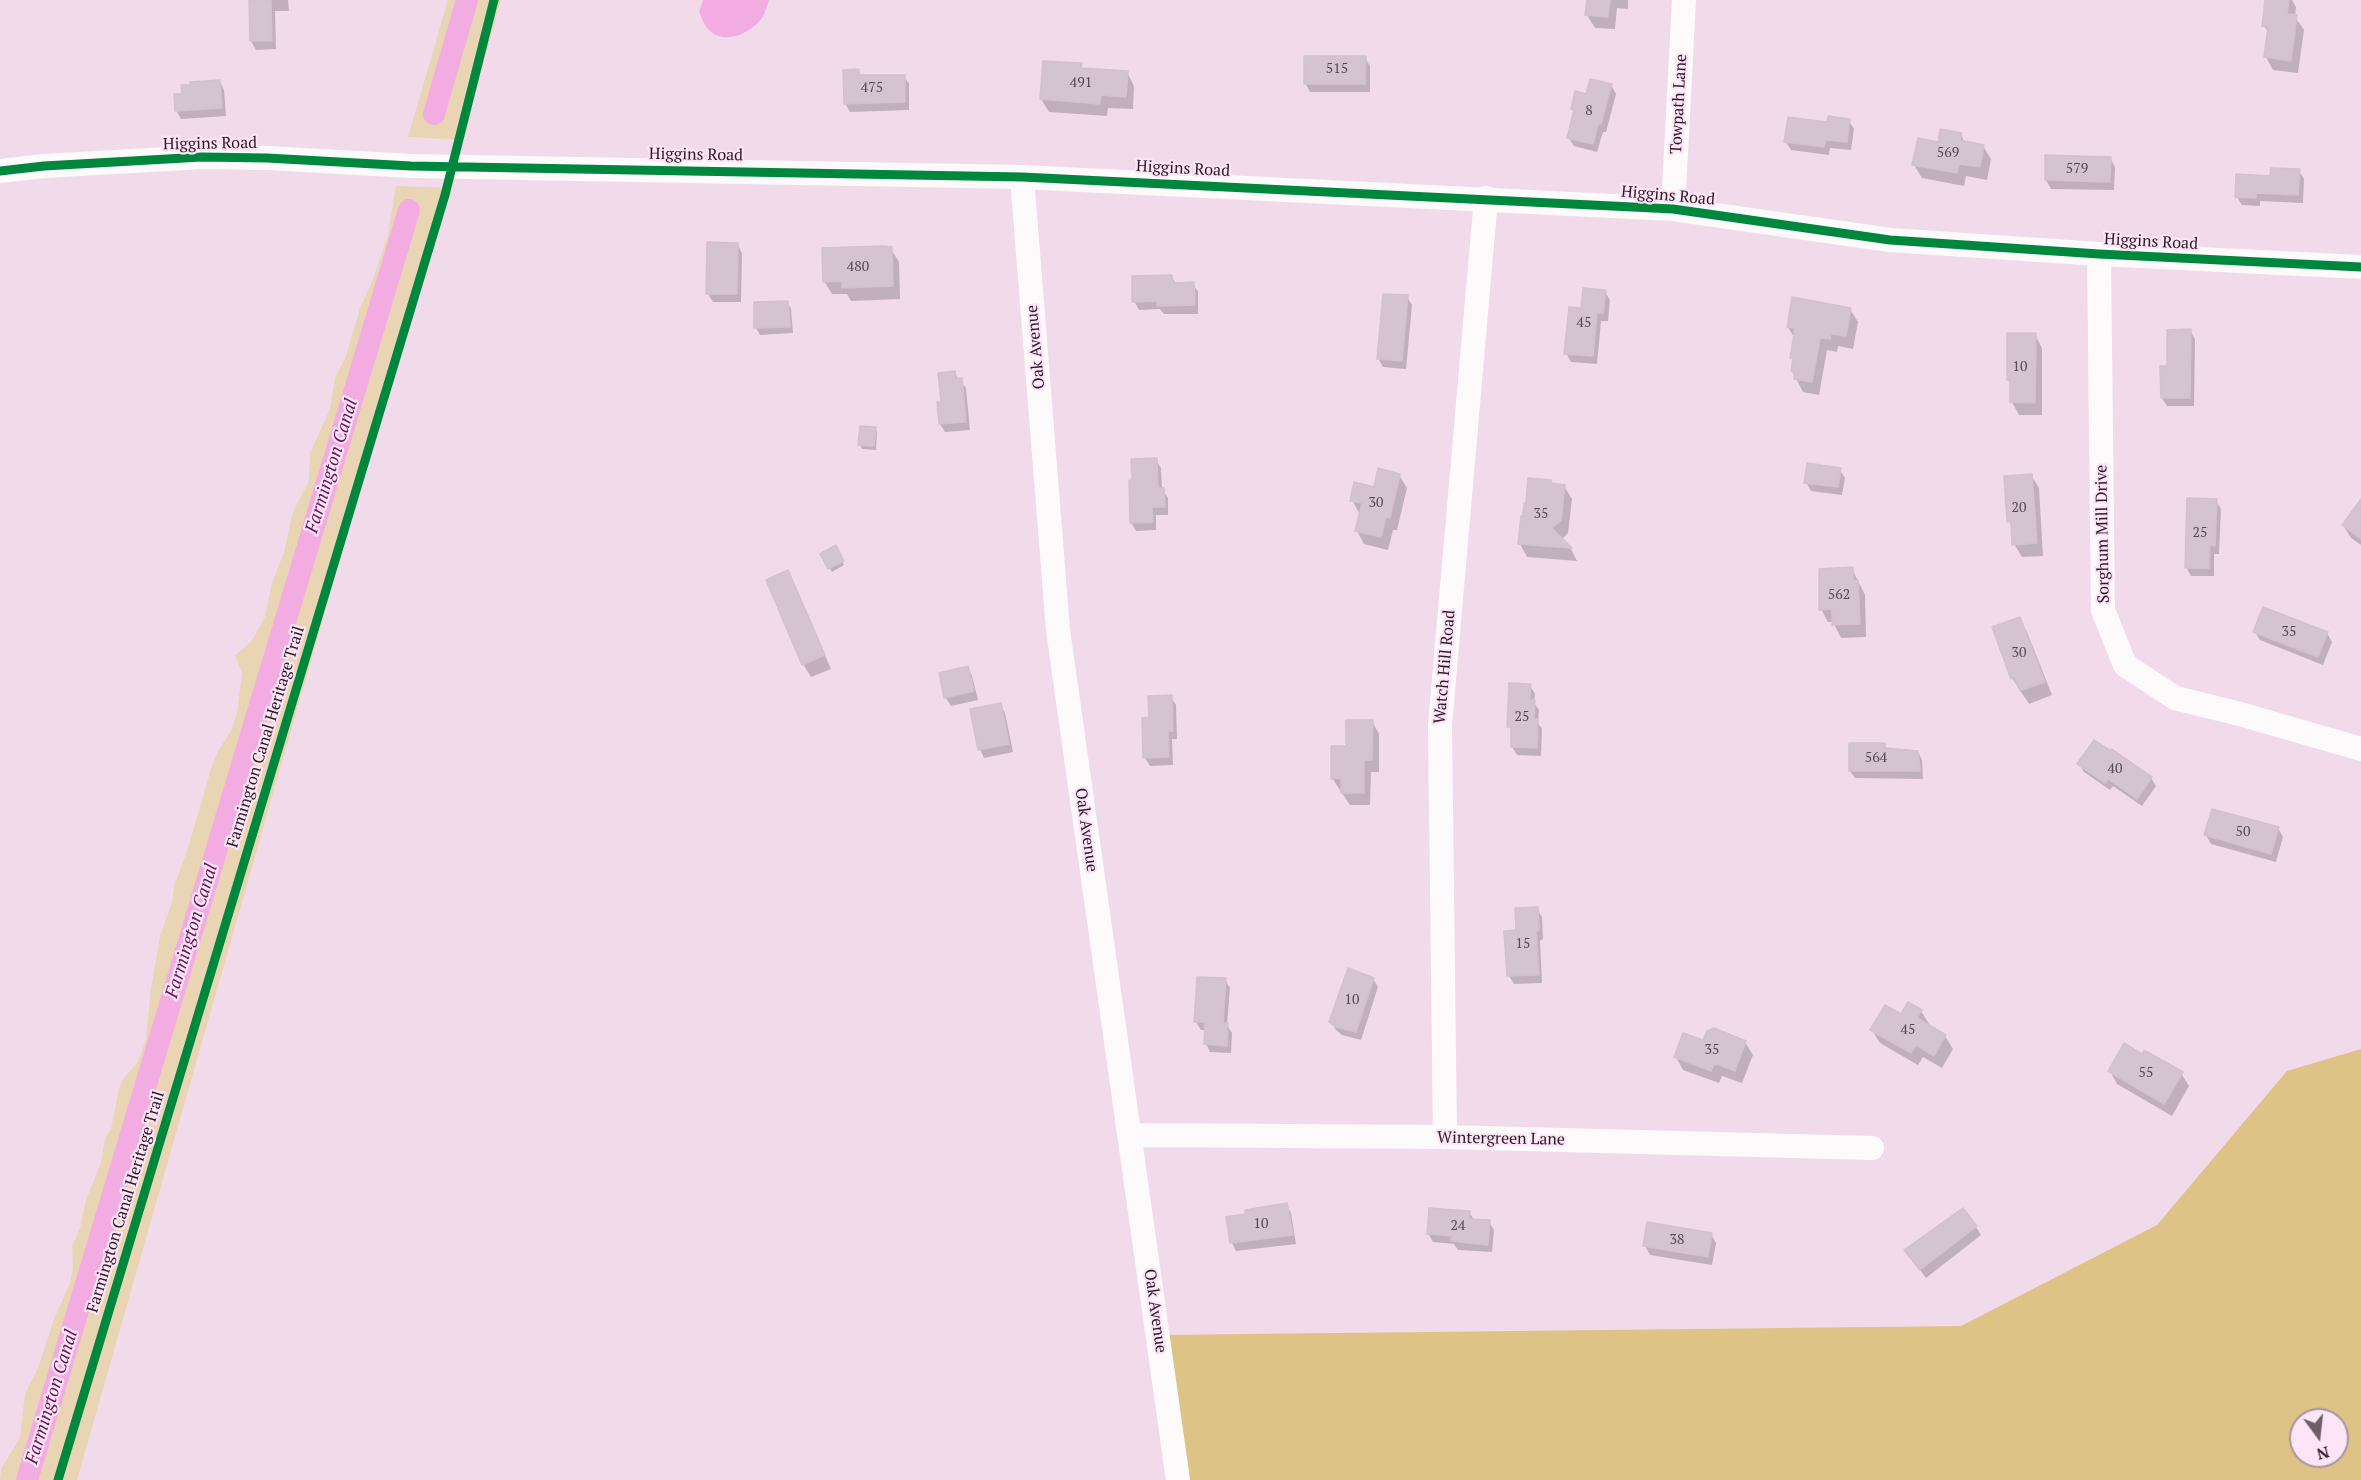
<!DOCTYPE html>
<style>
body{margin:0}
#map{position:relative;width:2361px;height:1480px;overflow:hidden;background:#f1dbeb;font-family:"PT Serif",serif}
canvas{display:block}
.north{position:absolute;left:2289px;top:1408px;width:60px;height:60px;box-sizing:border-box;background:#fde4f6;border:2px solid #a894a2;border-radius:50%;rotate:165deg;font-size:16px;font-weight:700;line-height:24px;text-align:center;color:#291b25}
.north::after{content:'';display:block;margin:auto;width:21px;height:27px;background:#6f5e6a;clip-path:polygon(50% 0,100% 100%,50% 72%,0 100%)}
</style>
<div id="map">
<canvas width="2361" height="1480"></canvas>
<div class="north">N</div>
</div>
<script>
const g = document.querySelector('canvas').getContext('2d');
g.lineJoin = 'round';
function paint(path, color) { g.fillStyle = color; g.fill(path, 'evenodd'); }
function strokePath(path, color, width, dash) { g.strokeStyle = color; g.lineWidth = width; g.lineCap = dash ? 'butt' : 'round'; g.setLineDash(dash || []); g.stroke(path); }
function write(font, color, halo, rows, align = 'center') {
  g.font = font + ' "PT Serif",serif'; g.lineWidth = 4.5; g.setLineDash([]); g.textBaseline = 'middle'; g.strokeStyle = halo; g.fillStyle = color; for (const [text, x, y, turn = 0] of rows) {
    g.save(); g.translate(x, y); g.rotate((+turn || 0) * Math.PI / 180); g.textAlign = isNaN(turn) ? turn : align; if (halo) g.strokeText(text, 0, 0); g.fillText(text, 0, 0); g.restore();
  }
}
paint(new Path2D(`
 M448,0H501L462,140L408,137Z
 M396,186L446,188L77,1480H0L1,1469L20,1438L25,1394L38,1368L54,1319L70,1283L73,1268L72,1246L80,1228L86,1200L101,1162L105,1139L111,1129L119,1089L123,1079L138,1062L146,1039L151,989L160,936L172,903L174,886L187,851L212,766L218,751L231,731L237,713L242,673L235,655L251,642L265,617L272,583L284,552L293,512L309,481L310,453L330,409L335,378L346,356L360,308L372,282L388,235Z`), '#e9d5b3');
paint(new Path2D(`
 M2361,1049V1480H1178L1158,1335L1961,1326L2157,1225L2287,1071ZM2301,1420H2337V1456H2301Z`), '#ddc386');
paint(new Path2D(`
 M703,0H769C767,6 765,13 762,18C750,34 723,46 708,29C703,24 702,17 699,12Z`), '#f2ace2');
paint(new Path2D(`
 M251,0H288L289,11H275L276,49L256,50L251,41Z
 M1588,0H1628V9L1617,8L1615,29L1595,28L1587,15Z
 M2267,0H2292L2296,7L2295,17L2304,30L2298,73L2273,70L2266,57L2269,34L2264,25Z
 M1365,58L1370,66V92H1310L1305,83Z
 M1081,65L1083,69L1127,72L1134,86L1133,109L1108,108L1107,116L1049,112L1041,99Z
 M858,71L862,77L904,76L909,84V110L850,112L845,103Z
 M220,81L224,90L226,116L181,119L176,110L183,95Z
 M1611,85L1616,94L1606,132H1603L1597,152L1574,146L1569,138L1575,114L1572,109L1587,96Z
 M1849,121L1854,129L1851,150L1830,148L1829,155L1791,150L1786,142L1829,124Z
 M1961,135L1965,143L1983,146L1991,159L1987,180L1966,176L1964,186L1922,178L1914,165L1939,144Z
 M2047,157L2110,158L2115,167L2114,190L2051,189L2046,180Z
 M2299,171L2304,179L2303,203L2260,201V206L2242,205L2237,197L2271,177Z
 M737,244L742,253L741,302H713L708,294Z
 M891,249L899,262L900,299L851,301L847,294H832L824,281Z
 M1172,277L1176,284H1193L1198,292V314H1164L1160,309L1139,310L1134,301Z
 M1605,292L1610,300L1608,321H1601L1597,364L1571,362L1566,353L1583,310Z
 M1407,297L1412,305L1406,369L1383,367L1378,358Z
 M787,302L791,309L793,333L760,335L756,328Z
 M1850,309L1858,322L1853,349L1838,346L1837,352L1827,350L1819,395L1803,392L1792,371L1794,362L1792,358L1795,339L1788,327Z
 M2190,331L2195,339L2194,406H2167L2162,398Z
 M2035,335L2042,348V415H2019L2012,402V385L2008,380Z
 M954,373L966,388L970,430L945,432L940,424L942,403Z
 M875,428L877,432L876,450L862,449L860,445Z
 M1156,460L1161,468L1162,489L1168,498V515H1156V530L1136,531L1131,522Z
 M1840,470L1845,478L1842,495L1811,491L1806,482Z
 M1399,475L1407,488L1397,530H1393L1388,550L1364,544L1357,531L1359,513L1352,500Z
 M2031,475L2039,488L2043,556L2022,557L2014,544L2013,529L2009,521Z
 M1550,482L1552,485L1564,486L1572,499L1568,533L1561,540L1571,549L1577,561L1527,557L1520,544L1528,505Z
 M2216,501L2221,509L2219,554H2214V576H2191L2186,567Z
 M2361,502V545L2351,538L2343,525Z
 M836,547L844,565L832,572L822,554Z
 M1852,569L1865,595L1866,637L1841,638L1833,622H1828L1821,609Z
 M788,572L831,669L811,677L803,664Z
 M2019,619L2027,632L2052,695L2029,704L2012,678Z
 M2255,632L2327,633L2332,642L2323,665L2260,640Z
 M968,667L972,676L978,700L951,706L946,698Z
 M1530,686L1535,694L1534,703L1539,710L1538,723L1542,729L1541,756L1517,755L1512,747L1513,733L1509,726Z
 M1171,697L1176,705L1177,739H1172L1173,765L1150,766L1145,758L1151,719Z
 M1000,704L1005,713L1013,752L984,758L980,749Z
 M1372,721L1379,734V772H1371L1370,805H1350L1332,778Z
 M1884,744L1887,750L1918,752L1922,760L1923,779L1855,778L1850,771Z
 M2079,764L2151,778L2156,786L2142,806L2113,786L2110,790L2084,772Z
 M2278,828L2283,837L2276,862L2211,844L2206,835Z
 M1537,909L1542,917L1543,939L1540,941L1542,983L1514,984L1509,976L1506,932H1518Z
 M1373,979L1378,987L1361,1040L1342,1035L1336,1030L1331,1021Z
 M1225,980L1230,988L1227,1025L1232,1033L1231,1053L1210,1052L1206,1044V1030H1201L1196,1022Z
 M1921,1011L1929,1024L1927,1026L1945,1036L1953,1049L1942,1068L1923,1057L1918,1065L1880,1043L1872,1030L1901,1017Z
 M1704,1042H1745L1753,1055L1742,1083L1722,1076L1719,1083L1683,1070L1676,1057Z
 M2110,1071L2181,1073L2189,1086L2172,1116L2117,1084Z
 M1286,1204L1291,1213L1296,1244L1236,1251L1232,1243L1227,1218Z
 M1469,1212L1474,1220L1489,1222L1494,1230L1492,1252L1458,1250L1454,1244L1433,1242L1428,1233Z
 M1976,1227L1981,1235L1926,1278L1906,1251Z
 M1711,1234L1716,1243L1712,1265L1650,1255L1645,1246Z`), '#0003');
strokePath(new Path2D(`
 M434,114L467,0
 M27,1480L409,210`), '#f2ace2', 22);
const building = new Path2D(`
 M249,0H271L272,41H250Z
 M1587,0H1610L1608,17L1585,15Z
 M2265,0H2289L2287,14L2297,15L2291,61L2264,57L2268,27L2262,26Z
 M1304,56H1366L1365,84H1304Z
 M1043,61L1082,63L1081,68L1128,71L1126,97L1101,95L1100,104L1040,99Z
 M859,69V75H905V102L844,104L843,70Z
 M1590,79L1612,84L1601,124H1598L1593,144L1567,138L1574,110L1571,109L1575,91L1586,94Z
 M220,80L222,108L175,111L174,94H182L181,85H190V82Z
 M1828,116L1850,119L1847,142L1826,140L1824,147L1784,142L1788,117L1827,122Z
 M1940,129L1962,133L1960,140L1984,145L1980,167L1959,164L1957,173L1912,165L1918,138L1938,142Z
 M2045,155L2111,157L2110,182L2045,180Z
 M2271,168L2300,169L2298,195L2256,193V198L2235,197L2236,174L2270,176Z
 M707,242L738,243L737,294H706Z
 M883,246L892,247L893,286L842,288V281L823,282L822,248Z
 M1172,275L1173,283L1194,282L1195,305L1157,306V301L1132,302V276Z
 M1583,288L1606,290L1603,313H1597L1593,356L1564,354L1569,307L1581,308Z
 M1383,294L1408,295L1402,361L1377,359Z
 M1792,297L1851,308L1846,336L1831,334L1830,339L1820,338L1812,382L1794,379L1795,372L1791,371L1793,359L1790,358L1795,328L1787,327Z
 M788,301L790,327L754,328V302Z
 M2191,329L2190,398H2161L2160,366H2167V330Z
 M2007,333H2036L2035,403L2010,402V380H2007Z
 M955,371L956,379L962,378L966,422L939,424L937,402H941L938,373Z
 M860,426L876,427L874,446L858,445Z
 M1157,458L1158,488H1164L1165,507H1152L1153,522L1130,523L1129,481L1132,479L1131,459Z
 M1807,463L1841,468L1838,487L1804,483Z
 M1378,468L1400,474L1390,518L1386,517L1381,537L1355,531L1362,503L1350,501L1354,482L1374,487Z
 M2032,474L2037,543L2012,545L2011,521L2007,522L2004,476Z
 M1528,478L1551,480V483L1565,485L1561,520L1552,528L1572,548L1518,544L1521,516H1523L1524,503H1526Z
 M2187,498L2217,499L2215,546L2210,545L2209,568H2185Z
 M2361,499V539L2342,525Z
 M836,545L844,561L828,569L820,554Z
 M1853,567V581L1858,580L1860,624L1832,625V609L1819,610V569Z
 M788,570L825,655L802,665L766,580Z
 M2263,607L2328,632L2318,657L2253,632Z
 M2020,617L2045,682L2020,691L2014,677L2011,679L1992,627Z
 M968,666L974,691L944,698L939,673Z
 M1509,683L1531,684L1530,700H1535L1534,719H1538L1537,748L1511,747V727H1507Z
 M1172,695L1173,731H1168L1169,757L1143,758L1142,718L1149,717L1148,696Z
 M1001,703L1009,744L978,750L970,709Z
 M1346,720H1373L1372,760H1364V793H1341V778L1331,779V746H1346Z
 M2094,740L2111,751L2112,749L2152,777L2137,799L2108,779L2105,783L2077,764Z
 M1849,743H1885V748L1918,751L1920,771H1849Z
 M2212,809L2279,827L2271,854L2204,835Z
 M1538,907L1539,930L1536,932L1539,975L1507,976L1504,931L1516,930L1515,908Z
 M1348,968L1374,978L1356,1032L1336,1027L1329,1022Z
 M1197,977L1226,978L1223,1023H1228L1227,1046L1204,1044L1205,1022H1194Z
 M1908,1002L1922,1010L1917,1018L1946,1035L1934,1056L1916,1045L1911,1053L1870,1030L1885,1005L1901,1014Z
 M1714,1028L1746,1041L1735,1071L1714,1063L1711,1071L1674,1057L1683,1033L1703,1040L1707,1031Z
 M2124,1043L2142,1054L2144,1050L2183,1072L2164,1104L2108,1071Z
 M1287,1203L1293,1235L1230,1243L1226,1217L1245,1214V1210Z
 M1429,1208L1470,1211L1469,1219L1490,1220L1488,1245L1451,1241L1452,1236L1427,1234Z
 M1963,1208L1977,1226L1920,1270L1904,1250Z
 M1647,1222L1712,1233L1708,1257L1643,1246Z`);
paint(building, '#d4c3d0');
strokePath(building, '#d3c1ce', 1.5);
strokePath(new Path2D(`
 M0,171L44,166L202,157L267,158L411,166L1022,177L1673,209L1890,240L2099,254L2361,267
 M1022,177L1058,630L1178,1480
 M1673,209L1684,0
 M2099,254L2103,610L2125,665L2175,698L2240,714L2361,749
 M1129,1135L1445,1137L1872,1148
 M1445,1137L1440,725L1486,198`), '#fdfafc', 24);
strokePath(new Path2D(`
 M0,171L44,166L202,157L267,158L411,166L1022,177L1673,209L1890,240L2099,254L2361,267
 M58,1480L445,195L494,0`), '#00873e', 9);
write('14px', '#564852', null, [
 ["515",1337,69],
 ["491",1081,83],
 ["475",872,88],
 ["8",1589,111],
 ["569",1948,153],
 ["579",2077,169],
 ["480",858,267],
 ["45",1584,323],
 ["10",2020,367],
 ["30",1376,503],
 ["20",2019,508],
 ["35",1541,514],
 ["25",2200,533],
 ["562",1839,595],
 ["35",2289,632],
 ["30",2019,653],
 ["25",1522,717],
 ["564",1876,758],
 ["40",2115,769],
 ["50",2243,832],
 ["15",1523,944],
 ["10",1352,1000],
 ["45",1908,1030],
 ["35",1712,1050],
 ["55",2146,1073],
 ["10",1261,1224],
 ["24",1458,1226],
 ["38",1677,1240]
]);
write('16px', '#291b25', '#fde4f6', [
 ["Towpath Lane",1679,104,-87],
 ["Higgins Road",210,144,-1],
 ["Higgins Road",696,155,1],
 ["Higgins Road",1183,169,3],
 ["Higgins Road",1668,196,5],
 ["Higgins Road",2151,242,3],
 ["Oak Avenue",1036,347,-95],
 ["Sorghum Mill Drive",2103,534,-91],
 ["Watch Hill Road",1445,667,-85],
 ["Farmington Canal Heritage Trail",266,737,-73],
 ["Oak Avenue",1086,830,82],
 ["Wintergreen Lane",1501,1139,1],
 ["Farmington Canal Heritage Trail",126,1202,-73],
 ["Oak Avenue",1155,1311,82]
]);
write('italic 18px', '#631356', '#fde4f6', [
 ["Farmington Canal",332,466,-73],
 ["Farmington Canal",192,931,-73],
 ["Farmington Canal",52,1397,-73]
]);
</script>
